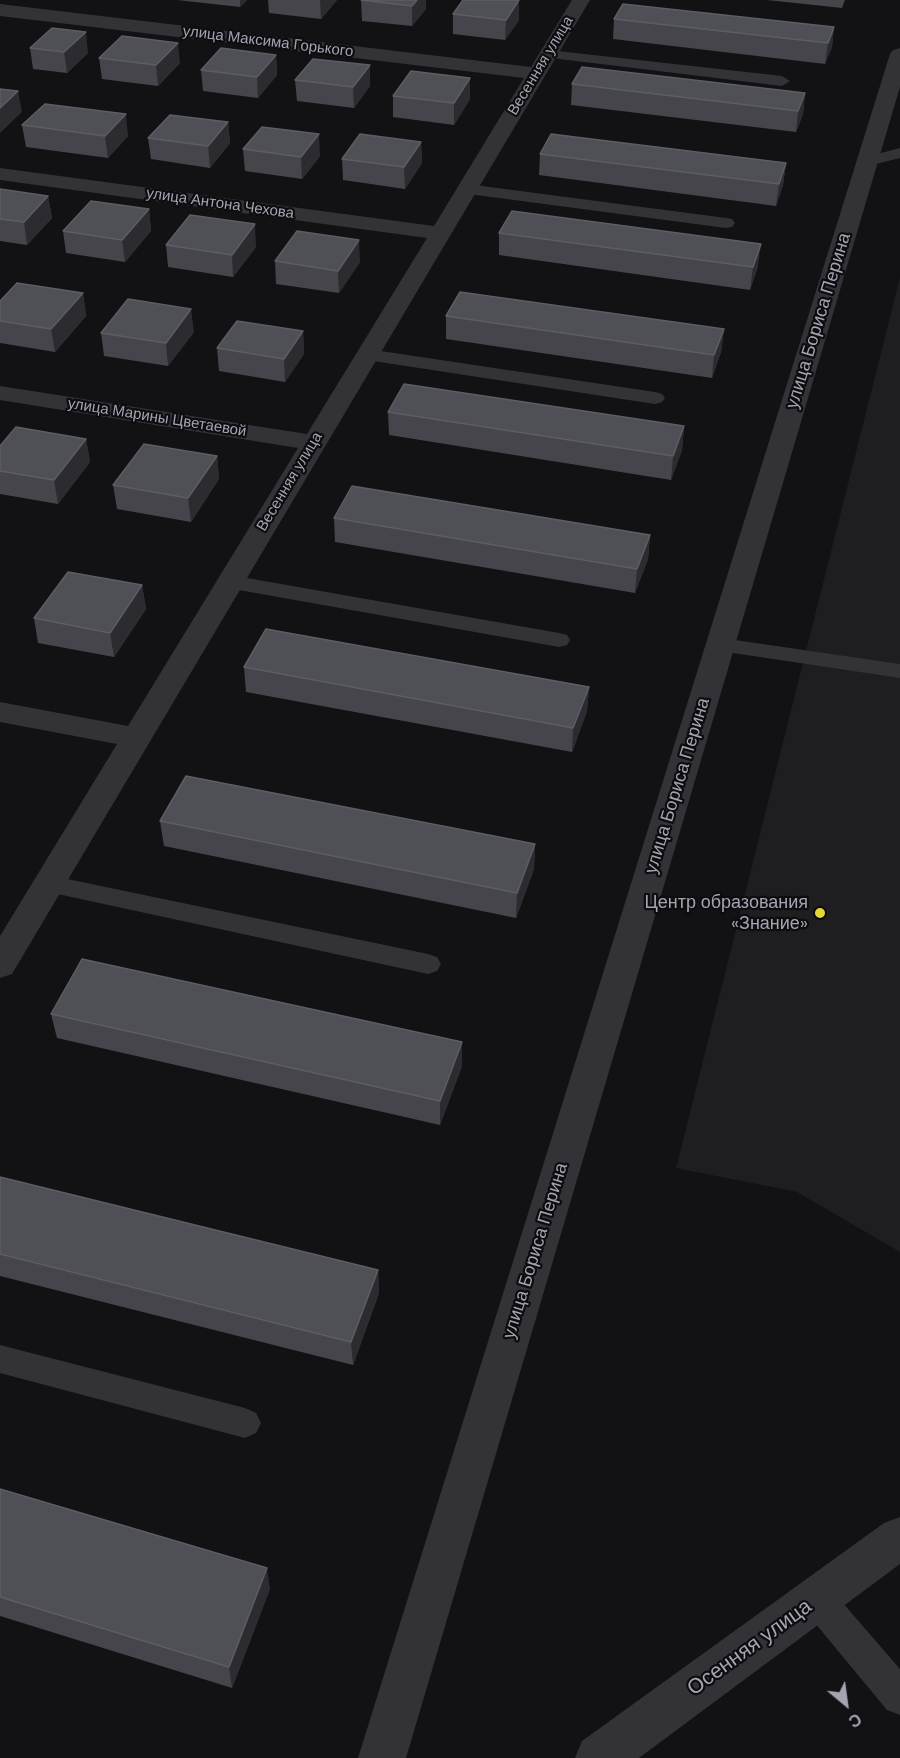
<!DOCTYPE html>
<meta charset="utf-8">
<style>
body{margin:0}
#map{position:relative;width:900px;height:1758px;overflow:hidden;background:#121113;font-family:"DM Sans",sans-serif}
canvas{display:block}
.north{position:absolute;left:816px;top:1674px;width:60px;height:60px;-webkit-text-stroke:4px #0d0c0e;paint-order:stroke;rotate:151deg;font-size:16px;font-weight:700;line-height:24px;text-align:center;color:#a4a5b3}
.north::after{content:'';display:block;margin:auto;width:21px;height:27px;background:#a4a5b3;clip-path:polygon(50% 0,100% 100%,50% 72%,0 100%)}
</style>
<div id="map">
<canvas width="900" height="1758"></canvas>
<div class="north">С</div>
</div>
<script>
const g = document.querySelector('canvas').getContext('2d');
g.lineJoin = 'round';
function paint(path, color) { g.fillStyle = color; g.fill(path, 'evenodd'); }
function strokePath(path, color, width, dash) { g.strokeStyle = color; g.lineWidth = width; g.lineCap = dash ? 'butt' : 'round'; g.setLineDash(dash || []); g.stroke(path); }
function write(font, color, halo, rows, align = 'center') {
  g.font = font + ' "DM Sans",sans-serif'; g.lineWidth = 4.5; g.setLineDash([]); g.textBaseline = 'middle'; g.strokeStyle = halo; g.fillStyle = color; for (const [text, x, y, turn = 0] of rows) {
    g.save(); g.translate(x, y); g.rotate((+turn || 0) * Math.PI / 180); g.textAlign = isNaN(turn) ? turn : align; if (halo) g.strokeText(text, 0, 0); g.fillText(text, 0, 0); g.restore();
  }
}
paint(new Path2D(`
 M900,277V1252L797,1192L676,1168Z`), '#1e1d20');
paint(new Path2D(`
 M548,50L782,76L790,81L782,86L543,57L541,54L543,51Z
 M900,148V158L868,166L860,161L862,158Z
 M467,184L726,218L732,219L735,223L732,227L726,228L461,193L459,189Z
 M367,349L655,392L662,394L665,398L662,402L655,404L360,359L358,355L360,351Z
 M230,575L559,633L567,635L570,640L567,645L559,647L222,587L219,582L222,577Z
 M721,638L900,664V678L713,650L710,645L713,640Z
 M48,875L428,954L437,957L441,964L437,971L428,974L39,890L35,884L39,878Z
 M0,1345L245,1408L256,1413L261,1423L256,1433L245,1438L0,1373Z
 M817,1582L829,1587L900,1669V1715L887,1710L805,1611L800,1599L805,1587Z`), '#333337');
paint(new Path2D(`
 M572,0H590L12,974L0,978V936L117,744L0,722V702L128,726L298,448L0,400V386L307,434L427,238L0,180V168L434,226L524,78L0,16V4L531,67Z
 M900,48V87L406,1758H358L890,54L893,50Z
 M900,1517V1564L639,1758H575L582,1741L884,1523Z`), '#333337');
paint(new Path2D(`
 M177,0H247L240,7Z
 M268,0H337L321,19L269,13Z
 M361,0H426V9L412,26L362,21Z
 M519,0V20L505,40L453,34V14Z
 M767,0H845L842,8Z
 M614,19L834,27L832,47L825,64L613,39Z
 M30,48L88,53L67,73L33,69Z
 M276,55L277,75L258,98L203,91L201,70Z
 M99,58L180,63L158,86L102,79Z
 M470,78V99L454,125L393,117V96Z
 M295,80L370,86L354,108L297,101Z
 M572,84L805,93L803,114L796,132L571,105Z
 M228,122L230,143L210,168L151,159L148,138Z
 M22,125L128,136L108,158L26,147Z
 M421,142L422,163L405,189L343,180L342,159Z
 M243,149L320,156L302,179L245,171Z
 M540,154L786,163L783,185L776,206L539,175Z
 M0,189L48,196L52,218L27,245L0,241Z
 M149,209L151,231L125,262L66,253L63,231Z
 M499,233L758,266L750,290L499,255Z
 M166,245L256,247L233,277L168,267Z
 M275,261L360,262L339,293L276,284Z
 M83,293L86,316L55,352L0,343V301Z
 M446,316L724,329L721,352L712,378L446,339Z
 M303,331L304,354L285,382L219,371L217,348Z
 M194,332L168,366L104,356L101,333Z
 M388,412L684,426L682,450L671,480L389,435Z
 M86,439L90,462L58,504L0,494V446Z
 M217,456L219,479L191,522L117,509L113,485Z
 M334,518L650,535L648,559L635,593L335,542Z
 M142,585L146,609L114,657L38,643L34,618Z
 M244,667L589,687L587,711L572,752L246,692Z
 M160,821L535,844L534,869L516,918L164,846Z
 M51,1014L462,1066L440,1125L57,1038Z
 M0,1177L378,1270L379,1293L353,1365L0,1276Z
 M0,1489L270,1589L232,1688L0,1616Z`), '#45454b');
paint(new Path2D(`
 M240,0H247L240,7Z
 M320,0H337L321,19Z
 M417,0H426V9L412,26V6Z
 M519,0V20L505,40L506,20Z
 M834,27L832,47L825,64L828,43Z
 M86,32L88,53L67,73L64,52Z
 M178,43L180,63L158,86L156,65Z
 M276,55L277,75L258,98L257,77Z
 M370,65V86L354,108L353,87Z
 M470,78V99L454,125V103Z
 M18,91L22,112L0,133V108Z
 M805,93L803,114L796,132L798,111Z
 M126,114L128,136L108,158L105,136Z
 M228,122L230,143L210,168L208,146Z
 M319,134L320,156L302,179L301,157Z
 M421,142L422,163L405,189L404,167Z
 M786,163L783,185L776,206L779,184Z
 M48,196L52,218L27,245L24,222Z
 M149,209L151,231L125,262L122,240Z
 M255,224L256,247L233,277L232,255Z
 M359,240L360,262L339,293L338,271Z
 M761,244L758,266L750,290L753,267Z
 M83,293L86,316L55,352L51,329Z
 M191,309L194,332L168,366L166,343Z
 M724,329L721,352L712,378L714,355Z
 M303,331L304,354L285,382L284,359Z
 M684,426L682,450L671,480L673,456Z
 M86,439L90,462L58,504L54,480Z
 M217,456L219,479L191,522L188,498Z
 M650,535L648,559L635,593L637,569Z
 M142,585L146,609L114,657L110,633Z
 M589,687L587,711L572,752L573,728Z
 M535,844L534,869L516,918L517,893Z
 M462,1042V1066L440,1125V1101Z
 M378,1270L379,1293L353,1365L351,1342Z
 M267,1568L270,1589L232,1688L229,1667Z`), '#2c2c30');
const building = new Path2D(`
 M361,0H417L412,6Z
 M463,0H519L506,20L453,14Z
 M623,4L834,27L828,43L614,19Z
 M52,28L86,32L64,52L30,48Z
 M122,36L178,43L156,65L99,58Z
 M221,48L276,55L257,77L201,70Z
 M313,59L370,65L353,87L295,80Z
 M582,67L805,93L798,111L572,84Z
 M411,71L470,78L454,103L393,96Z
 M0,89L18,91L0,108Z
 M45,104L126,114L105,136L22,125Z
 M170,115L228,122L208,146L148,138Z
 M262,127L319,134L301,157L243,149Z
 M360,134L421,142L404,167L342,159Z
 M551,134L786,163L779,184L540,154Z
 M0,189L48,196L24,222L0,219Z
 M91,201L149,209L122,240L63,231Z
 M512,211L761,244L753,267L499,233Z
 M190,215L255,224L232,255L166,245Z
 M297,231L359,240L338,271L275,261Z
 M17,283L83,293L51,329L0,321V301Z
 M460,292L724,329L714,355L446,316Z
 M128,299L191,309L166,343L101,333Z
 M237,321L303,331L284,359L217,348Z
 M404,384L684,426L673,456L388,412Z
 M16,427L86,439L54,480L0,471V446Z
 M144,444L217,456L188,498L113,485Z
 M352,486L650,535L637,569L334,518Z
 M68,572L142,585L110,633L34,618Z
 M266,629L589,687L573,728L244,667Z
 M186,776L535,844L517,893L160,821Z
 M82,959L462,1042L440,1101L51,1014Z
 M0,1177L378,1270L351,1342L0,1254Z
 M0,1489L267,1568L229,1667L0,1597Z`);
paint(building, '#4f5056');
strokePath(building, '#5d5d65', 1.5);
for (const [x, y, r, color] of [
 [820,913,6,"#e6d537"]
]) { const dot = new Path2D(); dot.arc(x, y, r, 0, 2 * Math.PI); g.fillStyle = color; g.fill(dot); strokePath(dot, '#0d0c0e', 2); }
write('15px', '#a4a5b3', '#0d0c0e', [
 ["улица Максима Горького",268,42,7],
 ["Весенняя улица",541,66,-59],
 ["улица Антона Чехова",220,204,8],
 ["улица Марины Цветаевой",157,418,9],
 ["Весенняя улица",290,482,-59]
]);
write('18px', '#a4a5b3', '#0d0c0e', [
 ["улица Бориса Перина",819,321,-73],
 ["улица Бориса Перина",678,786,-73],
 ["улица Бориса Перина",536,1251,-73]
]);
write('18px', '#a4a5b3', '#0d0c0e', [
 ["Центр образования",808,903],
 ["«Знание»",808,924]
], 'right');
write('21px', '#a4a5b3', '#0d0c0e', [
 ["Осенняя улица",750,1648,-36]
]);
</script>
